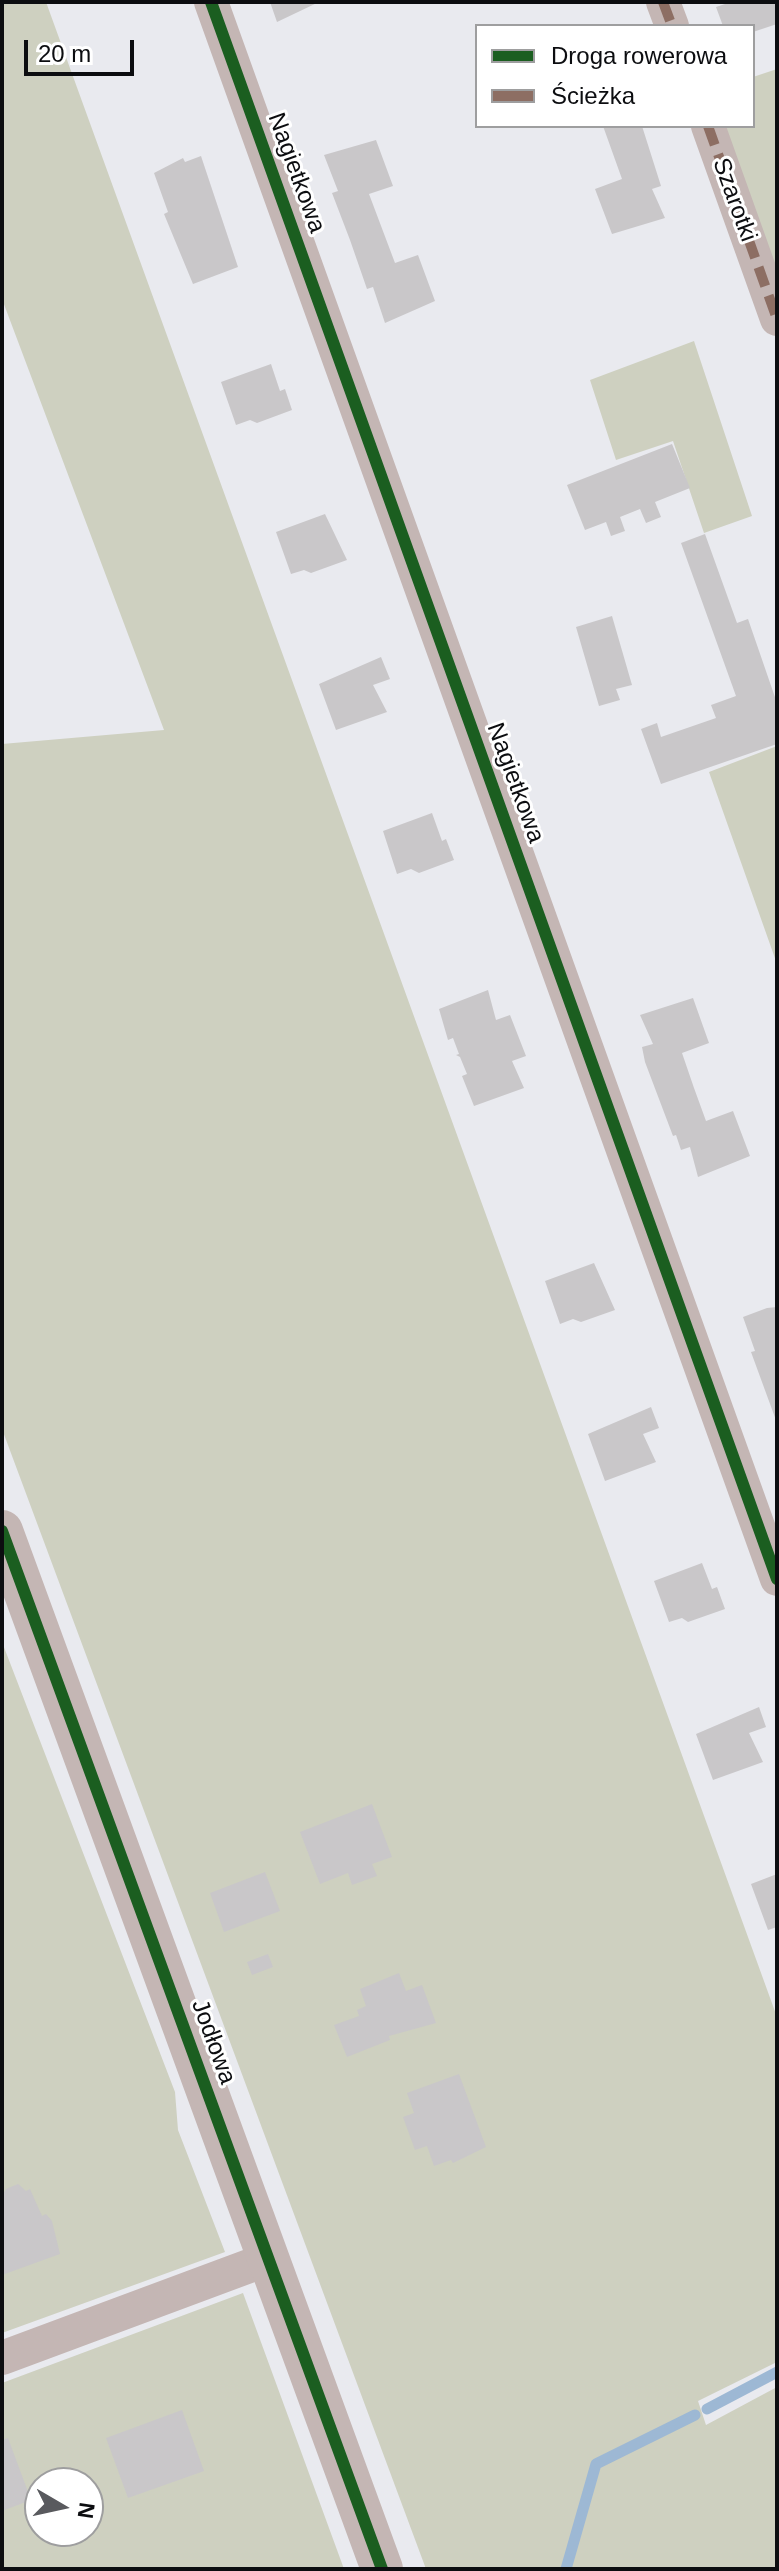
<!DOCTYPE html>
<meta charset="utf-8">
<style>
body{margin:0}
#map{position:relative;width:779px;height:2571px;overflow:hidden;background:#e9eaef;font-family:Helvetica,sans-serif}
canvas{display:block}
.frame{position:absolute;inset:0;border:4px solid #0c0d10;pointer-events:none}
.legend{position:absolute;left:475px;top:24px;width:280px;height:104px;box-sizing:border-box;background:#fff;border:2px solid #9e9e9f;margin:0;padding:10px 14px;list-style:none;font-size:24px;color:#0c0d10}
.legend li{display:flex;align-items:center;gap:16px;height:40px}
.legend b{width:40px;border:2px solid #9e9e9f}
.north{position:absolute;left:24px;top:2467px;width:80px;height:80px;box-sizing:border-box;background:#fff;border:2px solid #9e9e9f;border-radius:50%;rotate:99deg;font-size:22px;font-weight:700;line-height:32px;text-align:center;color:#0c0d10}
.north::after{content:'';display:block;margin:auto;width:28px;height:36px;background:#595a5e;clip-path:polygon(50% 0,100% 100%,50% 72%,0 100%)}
.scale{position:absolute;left:24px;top:40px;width:110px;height:36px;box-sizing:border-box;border:4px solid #0c0d10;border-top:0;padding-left:10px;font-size:24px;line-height:28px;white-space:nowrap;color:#0c0d10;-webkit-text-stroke:6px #fff;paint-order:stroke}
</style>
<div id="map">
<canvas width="779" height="2571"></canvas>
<div class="frame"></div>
<ul class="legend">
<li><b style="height:10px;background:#1b5e20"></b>Droga rowerowa</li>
<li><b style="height:10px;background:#8d6e63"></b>Ścieżka</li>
</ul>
<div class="north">N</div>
<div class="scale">20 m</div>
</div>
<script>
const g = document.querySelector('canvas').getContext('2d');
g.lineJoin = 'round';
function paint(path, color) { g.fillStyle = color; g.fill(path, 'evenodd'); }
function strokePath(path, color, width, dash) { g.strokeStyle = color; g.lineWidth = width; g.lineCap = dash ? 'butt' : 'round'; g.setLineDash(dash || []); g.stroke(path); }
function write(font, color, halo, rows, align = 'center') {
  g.font = font + ' Helvetica,sans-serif'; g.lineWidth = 6; g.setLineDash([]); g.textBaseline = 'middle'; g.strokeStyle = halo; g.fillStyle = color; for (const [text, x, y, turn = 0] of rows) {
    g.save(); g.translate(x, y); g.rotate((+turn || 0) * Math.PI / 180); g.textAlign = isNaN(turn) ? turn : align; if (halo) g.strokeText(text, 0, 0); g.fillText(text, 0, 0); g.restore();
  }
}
paint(new Path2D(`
 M2,2H46L777,2017V2362L698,2401L706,2425L777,2387V2569H426L2,1429V744L164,730L2,299Z
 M777,69V274L722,126H753V77Z
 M694,341L752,516L704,533L673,441L616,460L590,380Z
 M777,746V964L709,772Z
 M2,1642L175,2092L178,2130L225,2252L2,2333Z
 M243,2293L344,2569H2V2383ZM40,2483H88V2531H40Z`), '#ced0c0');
strokePath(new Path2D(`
 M707,2409L777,2372
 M566,2569L596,2464L695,2415`), '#9db8d4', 11);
paint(new Path2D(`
 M270,2H319L277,22Z
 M731,2H777V24L753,32V26H723L716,7Z
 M603,126H642L661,186L652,189L665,218L612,234L595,189L622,179Z
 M376,140L393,186L369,194L395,263L418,255L435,301L385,323L373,287L367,289L350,240L332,193L338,191L324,155Z
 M201,156L238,267L193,284L164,214L168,212L154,173L183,158L185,162Z
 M271,364L280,391L285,389L292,410L257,423L250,420L236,425L221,382Z
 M672,444L690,488L655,502L661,517L646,523L640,509L620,517L625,531L611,536L606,522L585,530L567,485Z
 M325,514L347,560L311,573L304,570L291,574L276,532Z
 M705,534L737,623L748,619L777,703V744L661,784L641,729L657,723L661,737L716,718L711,705L736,696L681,543Z
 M612,616L632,685L616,689L620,700L599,706L576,627Z
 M381,657L390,679L373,685L387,712L336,730L319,684Z
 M432,813L442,841L446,839L454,860L419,873L411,869L397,874L383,831Z
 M488,990L496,1020L510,1015L526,1056L512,1061L524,1088L474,1106L462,1076L467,1074L460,1057L456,1055L459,1054L453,1038L448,1040L439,1009Z
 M693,998L709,1043L682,1053L694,1088L706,1121L733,1111L750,1156L698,1177L690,1147L681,1150L676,1135L673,1136L645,1062L642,1047L653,1044L640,1015Z
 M594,1263L615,1310L581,1322L573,1319L560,1324L545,1281Z
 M767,1308L777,1307V1423L751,1352L755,1351L743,1317Z
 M651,1407L659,1428L643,1434L656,1462L605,1481L588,1434Z
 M702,1563L712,1589L717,1587L725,1609L688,1622L682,1618L669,1622L654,1581Z
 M759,1707L766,1727L749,1733L763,1762L713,1780L696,1734Z
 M372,1804L392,1857L372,1864L377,1876L352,1885L348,1873L320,1884L300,1832Z
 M265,1872L280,1911L224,1932L210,1893Z
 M777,1874V1927L768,1930L751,1884Z
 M268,1954L273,1967L252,1975L247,1962Z
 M399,1973L406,1991L422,1985L436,2023L389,2036L390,2040L347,2057L334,2025L359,2016L357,2010L366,2006L360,1989Z
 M459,2074L486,2147L453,2163L451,2160L434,2166L427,2146L415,2150L403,2117L414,2113L407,2093Z
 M18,2184L26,2191L30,2189L42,2216L46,2214L52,2221L60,2254L2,2275V2196L6,2189Z
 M182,2410L204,2471L128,2498L106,2438Z
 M8,2438L31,2500L2,2511V2440Z`), '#c9c7c9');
strokePath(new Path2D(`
 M211,2L777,1579
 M663,2L672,26
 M708,126L777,319
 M2,2358L268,2259`), '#c4b6b4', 34);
strokePath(new Path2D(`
 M2,1531L382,2569`), '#c4b6b4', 42);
strokePath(new Path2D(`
 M663,2L672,26
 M708,126L777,319`), '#8d6e63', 10, [20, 10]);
strokePath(new Path2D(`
 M211,2L777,1579
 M2,1531L382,2569`), '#1b5e20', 12);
write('24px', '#0c0d10', '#fff', [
 ["Nagietkowa",296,173,70],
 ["Szarotki",734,200,70],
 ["Nagietkowa",515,783,70],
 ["Jodłowa",213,2042,70]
]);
</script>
